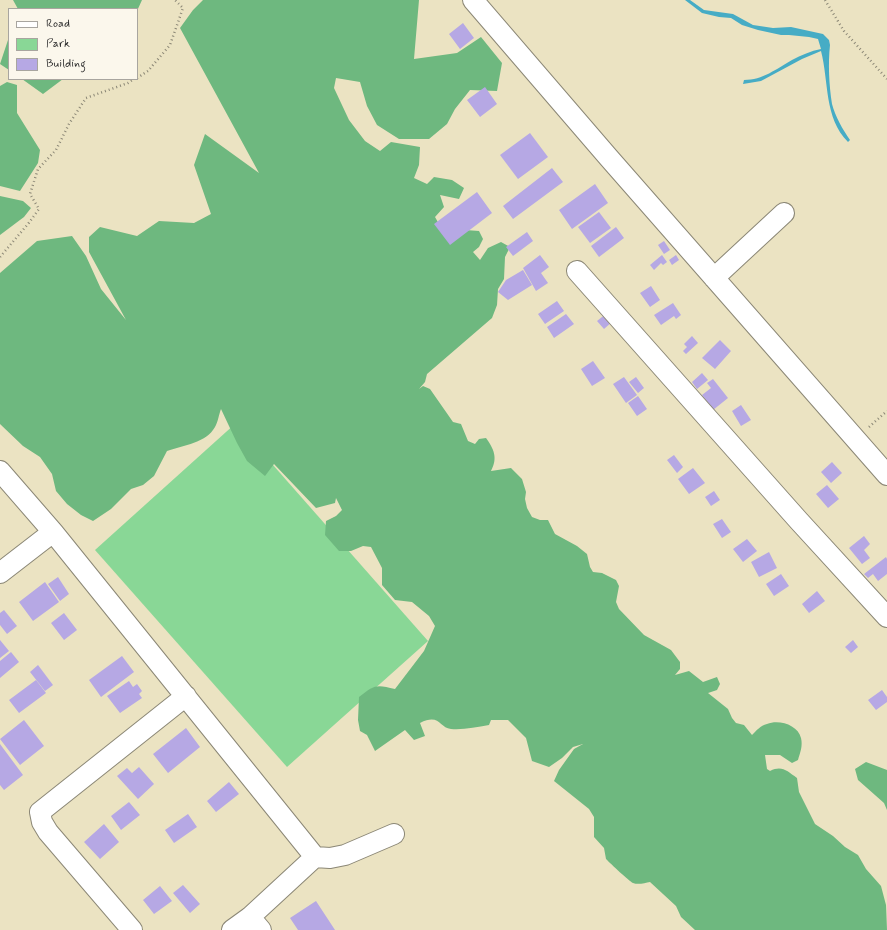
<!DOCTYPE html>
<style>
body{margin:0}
#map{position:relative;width:887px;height:930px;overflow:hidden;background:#ebe3c2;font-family:Mynerve,sans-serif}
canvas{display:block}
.legend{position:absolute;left:8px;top:8px;width:130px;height:72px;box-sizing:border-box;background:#fbf7ec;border:1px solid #a8a59f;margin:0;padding:5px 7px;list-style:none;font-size:12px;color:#2b2b2b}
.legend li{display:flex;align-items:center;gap:8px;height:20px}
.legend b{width:20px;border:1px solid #a8a59f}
</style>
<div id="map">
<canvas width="887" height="930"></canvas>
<ul class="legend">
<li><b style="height:5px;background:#fff"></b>Road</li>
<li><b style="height:11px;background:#89d796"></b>Park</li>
<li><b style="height:11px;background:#b6a8e4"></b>Building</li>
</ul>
</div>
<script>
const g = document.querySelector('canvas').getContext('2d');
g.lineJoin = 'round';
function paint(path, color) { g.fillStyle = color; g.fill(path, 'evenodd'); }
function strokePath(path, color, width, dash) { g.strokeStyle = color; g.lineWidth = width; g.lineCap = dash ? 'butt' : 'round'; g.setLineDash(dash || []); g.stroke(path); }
paint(new Path2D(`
 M236,423L428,641L287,767L95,550Z`), '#89d796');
paint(new Path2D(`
 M13,0H142L137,11V9H18Z
 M203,0H419L414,59L457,53L481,37L502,63L497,91L470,90L455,109L447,124L429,139H399L377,125L367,106L360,82L336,78L334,88L349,120L365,141L380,151L391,142L420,147L419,165L414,178L427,184L434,177L452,180L464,188L459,199L440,195L444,207L435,217L447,238L465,230L479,231L483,239L479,247L473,252L480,260L488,248L501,242L510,247L505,257L504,279L498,289L497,305L492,318L427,374L425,382L419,389L423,386L430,389L453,422L461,424L468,441L475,444L479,439L486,438C494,449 498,458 491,471L511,468L522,479L526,492L525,499L527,508L532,517L540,520H548L555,534L577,546L587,554L590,567L593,572L602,573L616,580L619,586L616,602L619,609L644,635L671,650L680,662V669L675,675L689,671L703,682L717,677L720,684L717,690L708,693L728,709L732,718L736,723L744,725L752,735C757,730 760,726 767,724C779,719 798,725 801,738C803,746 800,753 798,760L792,763L780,755H765L767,769L770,771C782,765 787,771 797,778L799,792L815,824L833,836L845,847L858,855L866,869L881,886L886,905L887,930H695L681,917L676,906L650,882C645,883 638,885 633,883C629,881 611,864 606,859L604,848L594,837V817L589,809L554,781L559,770L574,749L583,744L573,747L562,758L549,767L532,761L526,738L508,720H491L489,725C476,727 464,730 451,729C439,728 440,713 420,723L425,736L414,740L405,730L375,751L367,735L360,731L358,720L359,697C374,685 376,684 395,689L424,651L435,626L429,616L412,602L395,600L382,585V568L371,547L363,546L351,551H339L325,535L326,521L336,516L342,510L336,498L335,503L316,508L274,464L265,476L247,461L237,443L221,409C219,414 218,422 215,427C206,443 184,445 167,451L154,476L143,485L131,489L111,509L93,521L81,515L67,504L56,491L52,474L40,457L23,446L0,424V273L37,241L72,236L86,256L101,289L126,320L89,252V237L100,227L137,236L159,221L194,223L211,214L194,165L205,134L259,173L180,28L193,10Z
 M9,37V70L0,64Z
 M22,79H63L43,94Z
 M7,82L17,85V113L40,150L38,163L20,191L0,186V86Z
 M0,196L23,201L31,208L24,217L0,235Z
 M866,762L887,770V810L884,803L858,780L855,769Z`), '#6eb87f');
paint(new Path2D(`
 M685,0H690L704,10L733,14L753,25L773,28L791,27L823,34L829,40L830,45C828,63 829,85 832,104C835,116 843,130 850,140L848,142C824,118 829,82 821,51L802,59L761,81L743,84L744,80C763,80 776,69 792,60C801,55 811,51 821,49L818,39L809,37L789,35H781L758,30L742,25L731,18L719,17L702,13Z`), '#46acc5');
paint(new Path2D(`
 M463,23L474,38L460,49L449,34Z
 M485,87L497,104L480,117L467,100Z
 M530,133L548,157L518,179L500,155Z
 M552,168L563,182L513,219L503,206Z
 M595,184L608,203L572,229L559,210Z
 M477,192L492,213L450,245L434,224Z
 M599,212L611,228L590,243L578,227Z
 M616,227L624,238L599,257L591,246Z
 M527,232L533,241L513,256L506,247Z
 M664,241L670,250L664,254L658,245Z
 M540,255L549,267L541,273L548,283L536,291L523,268Z
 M662,255L667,262L663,265L661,263L654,270L650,265Z
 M676,255L679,260L672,265L669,260Z
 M523,270L532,285L508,300L498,292L506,280Z
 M651,286L660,300L650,307L640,293Z
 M557,301L564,311L545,324L538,314Z
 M673,303L681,315L676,319L674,316L661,325L654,315Z
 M607,313L613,321L604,329L597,321Z
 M566,314L574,324L554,338L547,327Z
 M692,336L698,343L686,354L683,351L687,347L684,344Z
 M720,340L731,351L715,369L702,358Z
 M593,361L605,378L592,386L581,369Z
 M702,373L708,380L697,389L692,382Z
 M624,377L637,395L626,403L613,384Z
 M636,377L644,388L638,393L629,382Z
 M713,379L728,398L713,410L702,395L711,388L707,383Z
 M638,396L647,409L637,416L628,403Z
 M741,405L751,420L741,426L732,411Z
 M674,455L683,467L677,473L667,460Z
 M832,462L842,473L831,483L821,472Z
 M693,468L705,483L689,494L678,479Z
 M827,485L839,499L828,508L816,494Z
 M714,491L720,500L711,506L705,497Z
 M722,519L731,532L722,538L713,524Z
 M864,536L870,544L864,550L870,558L862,564L849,548Z
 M747,539L757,551L743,562L733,549Z
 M769,552L777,568L759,577L751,562Z
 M886,557L887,559V574L878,581L873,574L868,578L864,574Z
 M781,574L789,586L774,596L766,584Z
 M58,577L69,594L60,601L48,584Z
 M45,582L59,602L33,621L19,602Z
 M817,591L825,601L809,613L802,604Z
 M4,610L17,626L7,634L0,625V613Z
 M64,613L77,630L64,640L51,623Z
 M0,640L9,651L0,658Z
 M853,640L858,647L851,653L845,647Z
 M11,652L19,662L0,678V661Z
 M122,656L134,672L101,697L89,680Z
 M38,665L53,685L45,691L30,672Z
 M36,680L46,693L19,713L9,700Z
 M129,681L133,687L137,684L142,691L139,694L142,698L120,713L107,696Z
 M882,690L887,697V702L876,710L868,700Z
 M24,720L44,746L20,765L0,739Z
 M186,728L200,747L168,773L153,754Z
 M0,744L23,775L4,790L0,785Z
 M139,767L154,784L138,799L117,776L127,768L132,773Z
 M229,782L239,794L216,812L207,801Z
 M129,802L140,815L121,830L111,816Z
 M188,814L197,827L174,843L165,830Z
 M104,824L119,842L100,859L84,842Z
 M183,885L200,904L190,913L173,893Z
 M160,886L172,901L154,914L143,900Z
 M316,901L335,930H298L290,918Z`), '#b6a8e4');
const minor = new Path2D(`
 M473,0L609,158L887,475
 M577,271L799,521L887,617
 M714,278L784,213
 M0,471L53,532L315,857
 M0,573L53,532
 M250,917L261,930
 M132,930L48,832L42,822L40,812L186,696
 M232,930L250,917L315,857L330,858L345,855L394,834`);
strokePath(minor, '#8b8776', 22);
strokePath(new Path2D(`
 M825,0L844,31L887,79
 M137,78L148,71L170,45L183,8L175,0
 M0,257L28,224L39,209L30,194L38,169L56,150L69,124L86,98L128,83L134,79
 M869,427L887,411`), '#8b8776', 2.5, [1, 3]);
strokePath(minor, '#fff', 20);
</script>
